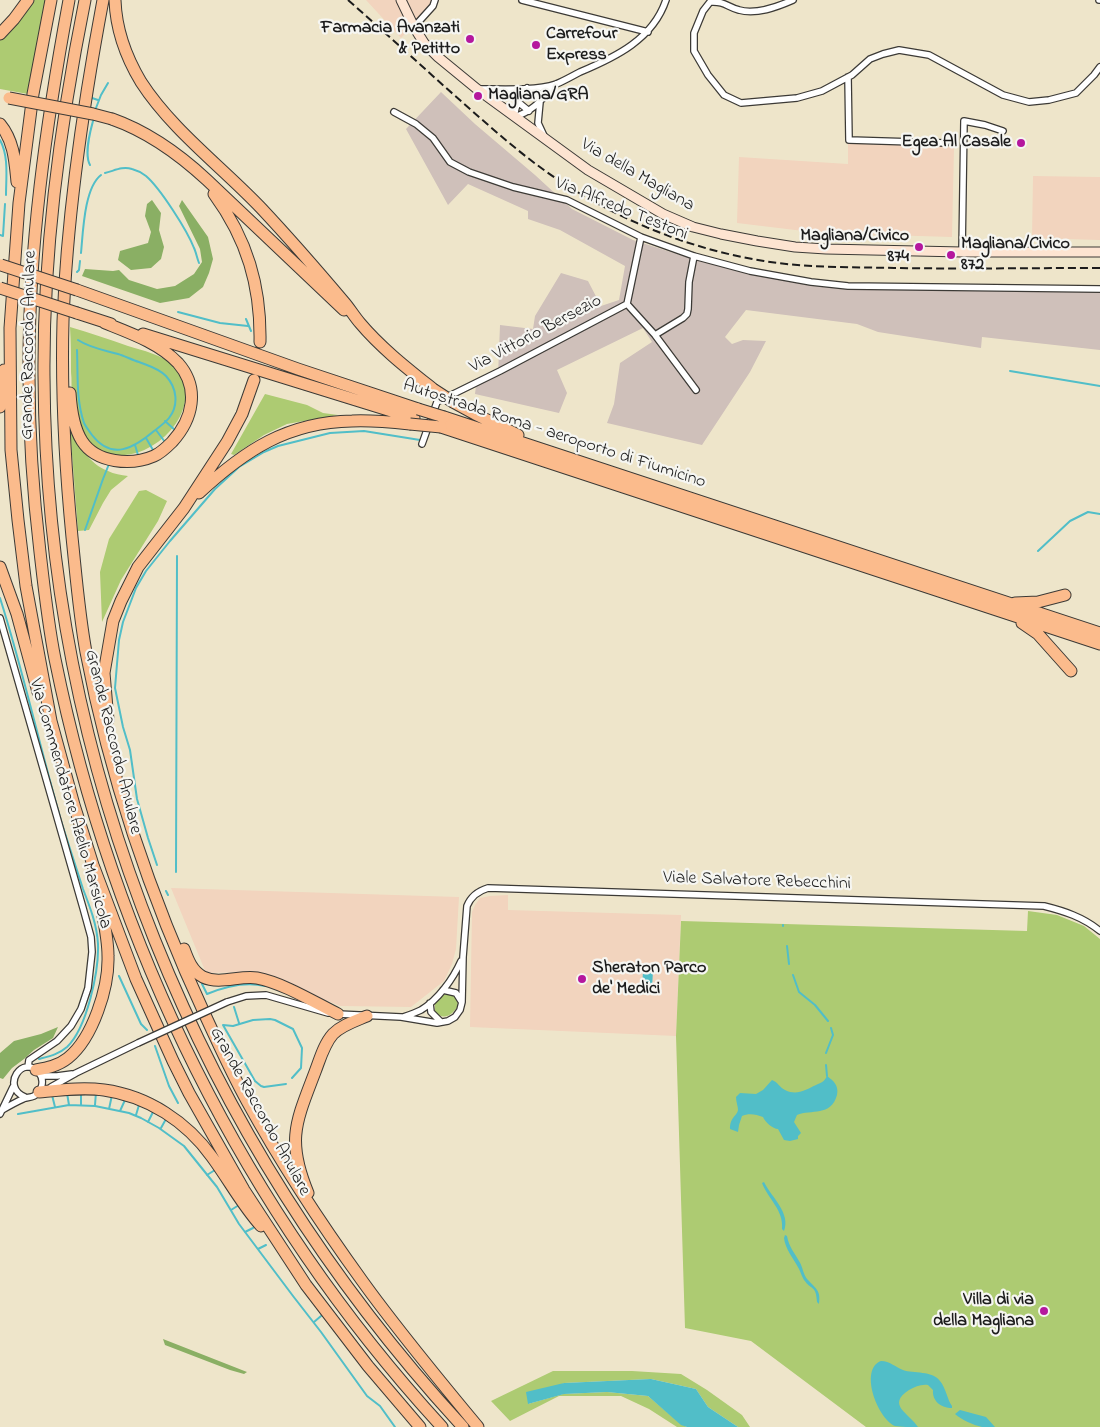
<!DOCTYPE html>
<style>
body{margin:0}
canvas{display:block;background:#eee5ca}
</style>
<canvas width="1100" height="1427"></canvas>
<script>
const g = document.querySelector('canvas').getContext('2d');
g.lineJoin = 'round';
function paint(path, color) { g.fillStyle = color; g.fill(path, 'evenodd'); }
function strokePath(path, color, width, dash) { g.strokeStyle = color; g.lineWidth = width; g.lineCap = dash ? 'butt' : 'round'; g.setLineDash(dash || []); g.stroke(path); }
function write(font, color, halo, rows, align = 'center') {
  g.font = font + ' "Indie Flower",sans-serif'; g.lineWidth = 4.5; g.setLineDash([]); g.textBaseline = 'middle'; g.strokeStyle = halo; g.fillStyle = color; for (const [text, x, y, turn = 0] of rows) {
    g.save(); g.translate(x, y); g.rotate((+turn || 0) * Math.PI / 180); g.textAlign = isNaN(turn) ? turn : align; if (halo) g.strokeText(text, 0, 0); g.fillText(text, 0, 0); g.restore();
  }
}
paint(new Path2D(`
 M366,0H434L433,5L401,38Z
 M848,142L954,147L952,237L820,233L737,223L739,157L848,164Z
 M1033,176L1100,177V240L1032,238Z
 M171,888L459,897L456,949L452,964L444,981L411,1007L340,1006L255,972L206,973Z
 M508,895V910L681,915L676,1036L470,1027L472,912L475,905L480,898L490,896Z`), '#f2d4be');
paint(new Path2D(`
 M441,92L475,124L535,175L572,209L633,240L702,262L802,284L826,287L1100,292V350L982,337L981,348L878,332L857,324L746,310L725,337L732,344L743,340L766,341L750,372L702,445L607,423L614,404L620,363L652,342L643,328L557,370L567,393L559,413L475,394L476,386L498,376L500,325L533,329L535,316L561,273L588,281L601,306L619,300L625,266L560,230L528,219V211L468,184L448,205L406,129Z`), '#cfc0ba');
paint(new Path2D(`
 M32,0H46L28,94L0,89V37Z
 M70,327C90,333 109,339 128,346C143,351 162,354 173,366C215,407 142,478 97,448C90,444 83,436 80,428C78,424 77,418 76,414C75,408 73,401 72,395C71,388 72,380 71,372C71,357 71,342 70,327Z
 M265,394L307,405L323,413L338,415L287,424L264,435L234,455L231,454Z
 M70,428C79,445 89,464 108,471C114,474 121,475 128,476L111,490L103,503L89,530L78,531Z
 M146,490L167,501L158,521L121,580L102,622L100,572L109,539L139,491Z
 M1028,911L1057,915L1084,926L1100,939V1427H866L751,1341L685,1328L676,1036L681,921L1027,931Z
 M446,994C454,994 458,998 458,1006C452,1015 444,1021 435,1012V1004L441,997Z
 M553,1371H632L681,1374L707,1390L742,1415L750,1427H738L708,1407L696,1389L651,1379L564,1383L528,1404L563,1394L607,1392L648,1396L681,1424L687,1427H677L649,1409L621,1396H559L510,1421L491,1401Z`), '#adcb72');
paint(new Path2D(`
 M152,200L161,213L159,230L164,247L161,259L151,268L131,270L118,260L120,251L148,243L151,232L145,216L147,204Z
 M182,200L208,237L213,259L209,273L203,287L189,298L160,303L82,276L85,269L113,271L119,270L129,280L157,289L175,286L194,274L202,262L200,249L179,206Z
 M58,1027L53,1038L34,1050L24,1059L12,1068L3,1079L0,1078V1053L14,1041L41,1034Z
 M163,1339L247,1372L244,1374L230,1370L165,1345Z`), '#8aaf64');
paint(new Path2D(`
 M647,968L653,971L652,988H650L647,991L642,988L643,971H644Z
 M827,1076C834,1081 839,1086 837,1095C831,1117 811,1109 797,1115L794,1122L801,1133L798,1136V1139L790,1141L784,1140L778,1129C773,1129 765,1122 763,1117C756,1114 748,1113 742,1116L739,1125L738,1132L730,1129C730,1117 737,1116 738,1110C738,1106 736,1102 736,1097L740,1093L756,1094L763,1090L772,1080C778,1082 779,1087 785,1090C797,1096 805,1090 816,1085C822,1082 824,1082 827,1076Z
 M764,1182C772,1198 791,1213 784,1231L782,1229C784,1210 768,1199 762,1183Z
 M785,1235L787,1236C789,1247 794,1252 799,1261C803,1267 803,1275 808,1280C816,1289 821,1290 819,1304L817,1302C816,1285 812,1291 804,1280C802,1277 801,1273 799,1269C794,1259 785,1249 784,1238Z
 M881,1361C890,1361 895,1367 903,1370C914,1374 932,1370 940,1381C946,1388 947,1399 952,1406V1408C941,1408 932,1401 933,1390L928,1385C921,1384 915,1387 909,1390C886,1405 909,1413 918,1427C911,1427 901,1427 895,1426C877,1418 859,1369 881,1361Z
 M651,1379L696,1389L708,1407L738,1427H687L681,1425L648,1396L607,1392L564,1394L528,1404L526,1392L564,1383Z
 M960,1410L986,1417L995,1427C991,1427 985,1427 982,1427C973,1425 962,1420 955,1414Z`), '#51bec8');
strokePath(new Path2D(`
 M92,98L98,100
 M96,108L101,95L108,83
 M0,140C9,156 6,178 6,195
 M90,165C84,154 90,132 93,121
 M105,173C114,171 122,166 132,169C136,170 142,173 146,176C160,188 187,230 194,248C196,252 197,258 199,263
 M0,235L3,236L5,204
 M81,253C83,233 84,188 101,175
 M77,272L79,270L80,261
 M178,312L220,323L248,326
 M246,319L251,331
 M77,350C78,374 76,400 84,423C86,427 89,431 92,435C112,461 134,448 154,431C159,427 165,423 169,418C179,405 177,388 166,376C158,368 149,366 139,362C132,360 125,356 118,354C104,350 90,348 78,340
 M1010,371L1100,386
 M165,421L176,431
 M156,430L165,442
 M146,438L153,450
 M135,445L138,455
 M85,530L103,479L109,464
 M1038,551L1070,521L1088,512L1100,514
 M0,598C24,673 40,749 62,824C69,846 76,868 83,889C90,907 97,925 98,944C99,971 87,1028 67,1047C59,1054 50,1056 39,1059
 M157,865L148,838L137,799L130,750L123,727L115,688L119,640L123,622L136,588L146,571L170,541L215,489L239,467L264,452L278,446L330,433L364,431L420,440
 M176,872L177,556
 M166,891L168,895
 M783,925V926
 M787,946L789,964
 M793,975L799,992L815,1005L828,1021
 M119,976L141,1024L147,1030
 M202,984L207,994C226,986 245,981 265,986
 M234,1007L239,1023
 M155,1046L169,1086L178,1103
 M826,1053L833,1035L831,1028
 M826,1065L827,1076
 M286,1084L264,1087L261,1086L255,1081L223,1025L233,1026L253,1020L270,1019L275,1020L293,1029L302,1048L301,1068L292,1078
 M67,1093L69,1105
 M52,1095L55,1107
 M81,1104V1094
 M95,1105L96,1092
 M109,1109L112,1095
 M120,1111L125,1100
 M18,1114L69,1105L95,1106L129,1113L141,1118L159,1128L184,1146L217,1187L239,1224L293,1296L321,1332L367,1396L380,1406L395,1427
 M136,1115L139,1105
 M148,1122L153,1112
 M161,1128L166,1119
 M207,1175L215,1170
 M231,1210L239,1205
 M245,1232L253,1228
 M258,1249L266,1245
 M314,1322L321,1316`), '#51bec8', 2);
const street = new Path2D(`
 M522,0L648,32
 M793,0C777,7 756,15 739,10C727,7 725,1 710,2L703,11L694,33V51L708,75L724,95L741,103L797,98L822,91L852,75L870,59L883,54L899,50L929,55L1003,95L1029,102L1049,100L1076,93L1094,75L1100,67
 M1099,0H1100
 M414,27L433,6L435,0
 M848,77L849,140L946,143
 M527,88C519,97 516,105 514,117C533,112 543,98 556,84
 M479,89C501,89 535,91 556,84C564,81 572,76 580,72C616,57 653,39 666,0
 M518,102L529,111
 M540,102L538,123L544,136
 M394,112L416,124L433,138L450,162L469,172L513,187L567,200L641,237L694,256L750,271L811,282L848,286L1100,289
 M962,252L964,121L985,125L1003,131
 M627,304L655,335L696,390
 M655,335L683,318L687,314L688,309L689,282L694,256
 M422,444L437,402L500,371L627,304L641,237
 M0,618L83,908L91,937L92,952L88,988L81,1009L71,1026L57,1041L29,1060L28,1067
 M443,990L456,993L461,1001
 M227,1002L246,996L266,995L328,1013
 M430,1003L431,1012L441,1022
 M338,1014L401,1017L437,1023L448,1021L455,1017L460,1010L462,1002L463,957L467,906C471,896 478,891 488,888L1044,906C1064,911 1083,917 1100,931
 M403,1017C409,1015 415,1013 421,1010C438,1000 453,979 461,961
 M41,1076H57L72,1074
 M51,1087L76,1073L138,1043
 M2,1110C9,1106 16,1102 23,1099C26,1097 30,1098 34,1096C42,1092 45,1080 39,1073C23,1053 0,1087 25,1097
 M0,1114L13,1087`);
const secondary = new Path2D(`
 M401,0L414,27L424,43L438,57L477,89L588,170L663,214L693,227L721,234L757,241L795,247L826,249L962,252H1100`);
const highway = new Path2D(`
 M51,0L33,94L19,203L10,328L11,450L18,520L26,586L51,721L74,805L93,865L136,979L173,1061L189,1093L244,1190L306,1285L368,1366L420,1427
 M69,0C46,124 28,249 29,375C29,434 33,493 40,552C44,587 48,624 55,659C113,945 244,1211 442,1427
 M85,0C60,124 43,249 44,376C46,768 198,1139 463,1427
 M103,0C83,106 67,214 63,321C61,393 65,465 72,537C76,575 79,614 86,652C110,778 152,901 206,1017C219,1045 232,1074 247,1101C281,1163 321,1224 363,1282C399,1332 439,1380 478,1427
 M115,0C116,29 126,57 141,82C172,130 222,167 261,208C290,239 317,270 344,302C350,309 354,316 360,323C381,348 408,369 433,389
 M0,34L14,19L28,0
 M112,119C149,132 179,154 207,180L344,310
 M0,124C14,141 15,161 17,182
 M214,194C247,239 261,286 260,342
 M77,290L298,369L418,409
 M77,313L111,324
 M143,334L414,418
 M70,393C71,409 73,427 82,441C96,463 131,466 154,456C161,453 167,447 172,442C193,419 200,388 178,363C159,343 130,333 105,323
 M453,402L475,414L518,435
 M0,407L4,370
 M444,417L1100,633
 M441,427L1100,644
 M199,493C245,450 288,422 352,421C372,420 391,422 410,424
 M0,567L17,614L38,692
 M1015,603L1038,602L1065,595
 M1022,623L1038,634L1071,671
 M108,720L104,673L113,621L121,601L138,567L184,508L227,442L242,414L254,380
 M184,949C188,960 192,971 203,977C220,985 240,975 257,978C283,983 314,1002 338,1014
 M36,1070C47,1068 58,1066 68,1058C93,1038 109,987 108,956C108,937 103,918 100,899
 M39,1092C60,1090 83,1087 104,1090C148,1096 187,1122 212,1157C229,1180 242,1205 261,1226
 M308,1193C286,1140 296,1122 315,1072C320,1059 324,1044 333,1034C342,1025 355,1021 367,1016`);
strokePath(street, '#3c3a36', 8);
strokePath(secondary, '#3c3a36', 11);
strokePath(highway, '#3c3a36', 13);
strokePath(street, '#fff', 5.5);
strokePath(secondary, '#fde4d1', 9);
strokePath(highway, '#fbbb8c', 11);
strokePath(new Path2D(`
 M348,0C381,29 413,58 445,87C484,121 522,157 566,185C626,223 694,250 764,261C807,268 851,267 894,268C963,269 1031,268 1100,268`), '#1c1c1c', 2, [8, 4]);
const streetBridge = new Path2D(`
 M138,1043L227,1002`);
const highwayBridge = new Path2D(`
 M9,98L93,114L112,119
 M1,265L77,290
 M0,288L77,313
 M433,389L453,402
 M418,409L444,417
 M410,424L441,427`);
strokePath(streetBridge, '#3c3a36', 8, []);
strokePath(highwayBridge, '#3c3a36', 13, []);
strokePath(streetBridge, '#fff', 5.5);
strokePath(highwayBridge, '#fbbb8c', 11);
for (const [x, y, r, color] of [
 [470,39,5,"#b5179e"],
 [536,45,5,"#b5179e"],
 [478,96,5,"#b5179e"],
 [1021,143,5,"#b5179e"],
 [919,247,5,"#b5179e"],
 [951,255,5,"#b5179e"],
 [582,979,5,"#b5179e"],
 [1044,1311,5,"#b5179e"]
]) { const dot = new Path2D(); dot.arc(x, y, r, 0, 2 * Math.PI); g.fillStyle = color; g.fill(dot); strokePath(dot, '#f6f6f2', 2); }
write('bold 18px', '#1c1c1c', '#f6f6f2', [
 ["Farmacia Avanzati",460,29],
 ["& Petitto",460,50],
 ["Carrefour",546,35,"left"],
 ["Express",546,56,"left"],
 ["Magliana/GRA",488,96,"left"],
 ["Egea Al Casale",1011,143],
 ["Magliana/Civico",909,237],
 ["874",909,258],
 ["Magliana/Civico",961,245,"left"],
 ["872",961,266,"left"],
 ["Sheraton Parco",592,969,"left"],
 ["de' Medici",592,990,"left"],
 ["Villa di via",1034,1301],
 ["della Magliana",1034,1322]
], 'right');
write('18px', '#1c1c1c', '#f6f6f2', [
 ["Via della Magliana",637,176,30],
 ["Via Alfredo Testoni",621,210,22],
 ["Via Vittorio Bersezio",536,335,-28],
 ["Grande Raccordo Anulare",30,345,-89],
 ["Autostrada Roma - aeroporto di Fiumicino",554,435,18],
 ["Grande Raccordo Anulare",112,742,76],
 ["Via Commendatore Azelio Marsicola",69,804,74],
 ["Viale Salvatore Rebecchini",757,882,2],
 ["Grande Raccordo Anulare",259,1112,61]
]);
</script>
